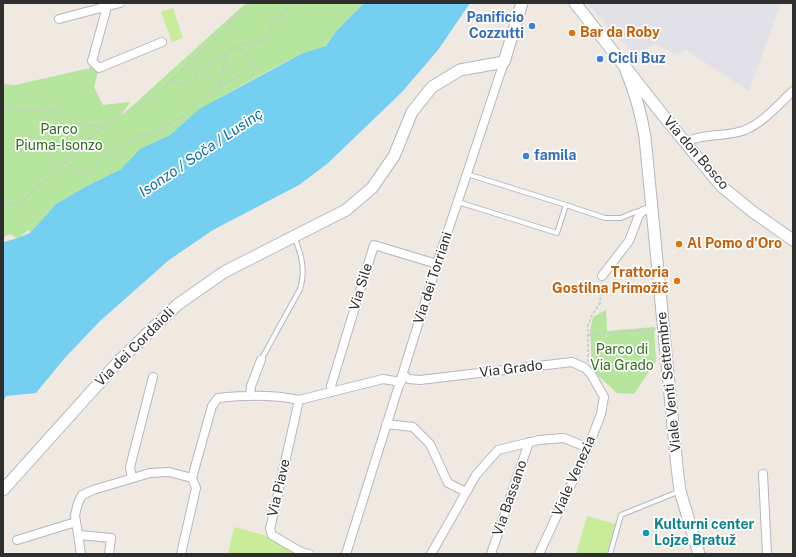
<!DOCTYPE html>
<meta charset="utf-8">
<style>
body{margin:0}
#map{position:relative;width:796px;height:557px;overflow:hidden;background:#efe9e1;font-family:"Public Sans",sans-serif}
canvas{display:block}
.frame{position:absolute;inset:0;border:4px solid #2e2e2e;pointer-events:none}
</style>
<div id="map">
<canvas width="796" height="557"></canvas>
<div class="frame"></div>
</div>
<script>
const g = document.querySelector('canvas').getContext('2d');
g.lineJoin = 'round';
function paint(path, color) { g.fillStyle = color; g.fill(path, 'evenodd'); }
function strokePath(path, color, width, dash) { g.strokeStyle = color; g.lineWidth = width; g.lineCap = dash ? 'butt' : 'round'; g.setLineDash(dash || []); g.stroke(path); }
function write(font, color, halo, rows, align = 'center') {
  g.font = font + ' "Public Sans",sans-serif'; g.lineWidth = 3.5; g.setLineDash([]); g.textBaseline = 'middle'; g.strokeStyle = halo; g.fillStyle = color; for (const [text, x, y, turn = 0] of rows) {
    g.save(); g.translate(x, y); g.rotate((+turn || 0) * Math.PI / 180); g.textAlign = isNaN(turn) ? turn : align; if (halo) g.strokeText(text, 0, 0); g.fillText(text, 0, 0); g.restore();
  }
}
paint(new Path2D(`
 M587,3H781L749,91L686,50L675,55L656,44L634,54L613,33Z`), '#e3e1e8');
paint(new Path2D(`
 M246,3H364L337,30L326,46L303,53L270,70L221,97L189,118L170,135L139,150L121,169L85,187L56,204L30,233L28,230L18,239L10,234L3,237V84L15,85L90,68L92,61L99,68L94,87L103,105L130,102L120,117Z
 M606,310L607,331L654,327L656,361L634,394L617,393L595,373L592,364L590,331L593,317Z`), '#b6e59e');
paint(new Path2D(`
 M173,8L183,38L172,42L161,12Z
 M587,516L616,524L607,554H576Z
 M234,527L264,535L298,554H228Z`), '#c9ec9a');
paint(new Path2D(`
 M364,3H470L438,50L402,92L327,164L299,185L213,230L169,260L100,321L63,360L36,393L6,396L3,402V242L15,239L30,233L56,204L85,187L121,169L140,149L170,135L199,109L303,53L326,46L337,30Z`), '#75cff0');
const lane = new Path2D(`
 M467,174L566,205L605,218H621L635,212L642,211
 M458,202L557,233L566,205
 M261,360L300,289C306,271 302,254 294,237
 M610,554L621,515L680,491`);
const street = new Path2D(`
 M107,7L92,61L99,68L162,42
 M59,19L120,3
 M685,143C699,133 730,137 745,130C764,122 779,104 793,91
 M602,276L629,241L639,215L643,211L652,208
 M403,375L409,379L420,380L572,362L585,368L591,374L604,397L601,414L588,448L539,554
 M332,392L331,386L374,245L437,264
 M250,395L251,386L261,360
 M386,424L413,427L430,444L448,483L466,492
 M763,474L767,554
 M132,478L130,467L153,377
 M79,535L111,538L109,554
 M17,540L76,522
 M81,554L75,515L78,503L82,495L93,490L150,473L169,472L192,478
 M181,554L196,488L192,478L212,406L218,398C245,395 272,394 299,400
 M309,554L301,552L272,535L270,529L299,400L383,379L401,382
 M346,554L437,264L504,62
 M431,554L476,475L498,450L539,440L564,438L588,448
 M491,554L529,442`);
const secondary = new Path2D(`
 M575,3L662,114L721,186L753,212L793,240
 M626,70C635,92 641,113 645,137L677,467L680,491L699,554
 M3,490L118,362L177,305L224,272L346,210L372,188L394,156L412,112L432,87L460,70L504,62L522,3`);
strokePath(lane, '#b4b7c1', 6);
strokePath(street, '#b4b7c1', 10);
strokePath(secondary, '#b4b7c1', 13);
strokePath(new Path2D(`
 M252,75L259,70
 M173,79L181,85L192,82L197,79L198,71L237,46L262,41L270,37V24L296,3
 M220,87L221,78L227,53
 M3,106C20,115 32,109 49,110C58,111 63,118 71,122C81,127 90,123 102,128
 M65,162L82,172L90,174L99,159L110,149L120,143L130,140L143,134L151,135L160,130L185,115L192,107L205,95L234,79L256,64L250,54H245L237,46
 M3,207L19,201H23
 M17,209L28,196L102,128L160,91L251,3
 M588,335L656,329
 M588,362V325L592,315L600,303L602,283`), '#c9c9c9', 1.5, [3, 2]);
strokePath(lane, '#fff', 4);
strokePath(street, '#fff', 8);
strokePath(secondary, '#fff', 11);
for (const [x, y, r, color] of [
 [532,26,4,"#3f7fe0"],
 [572,33,4,"#e8710a"],
 [600,59,4,"#3f7fe0"],
 [526,156,4,"#3f7fe0"],
 [679,244,4,"#e8710a"],
 [677,281,4,"#e8710a"],
 [646,533,4,"#0f9aa8"]
]) { const dot = new Path2D(); dot.arc(x, y, r, 0, 2 * Math.PI); g.fillStyle = color; g.fill(dot); strokePath(dot, '#fff', 1.5); }
write('bold 14px', '#366cbe', '#fff', [
 ["Panificio",524,18,"right"],
 ["Cozzutti",524,34,"right"],
 ["Cicli Buz",608,59],
 ["famila",534,156]
], 'left');
write('bold 14px', '#c56008', '#fff', [
 ["Bar da Roby",580,33],
 ["Al Pomo d'Oro",687,244],
 ["Trattoria",669,273,"right"],
 ["Gostilna Primožič",669,289,"right"]
], 'left');
write('14px', '#2c6e1b', '#fff', [
 ["Parco",59,130],
 ["Piuma-Isonzo",59,146],
 ["Parco di",622,350],
 ["Via Grado",622,366]
]);
write('14px', '#2e2e2e', '#fff', [
 ["Via don Bosco",696,153,49],
 ["Via dei Torriani",433,278,-72],
 ["Via Sile",361,287,-73],
 ["Via dei Cordaioli",135,347,-45],
 ["Via Grado",511,369,-7],
 ["Viale Venti Settembre",669,382,-96],
 ["Viale Venezia",574,476,-66],
 ["Via Piave",279,488,-77],
 ["Via Bassano",510,498,-71]
]);
write('bold 14px', '#0d838f', '#fff', [
 ["Kulturni center",654,525],
 ["Lojze Bratuž",654,541]
], 'left');
write('italic 15px', '#0d6fa3', '#fff', [
 ["Isonzo / Soča / Lusinç",201,153,-34]
]);
</script>
